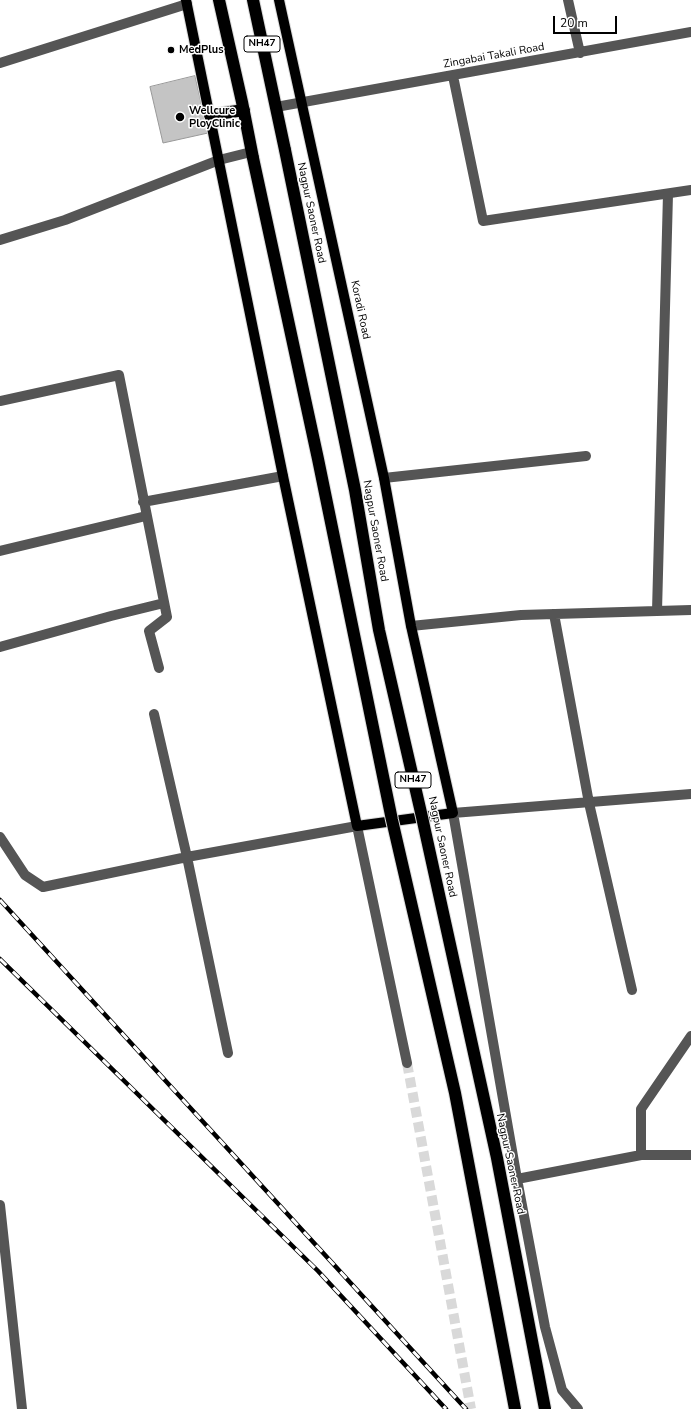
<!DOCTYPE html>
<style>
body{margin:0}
#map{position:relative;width:691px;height:1409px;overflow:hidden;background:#fff;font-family:"Nunito Sans",sans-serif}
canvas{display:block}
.scale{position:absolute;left:553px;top:16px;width:64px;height:18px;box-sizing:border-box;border:2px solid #000;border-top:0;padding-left:5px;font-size:12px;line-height:14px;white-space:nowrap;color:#000;-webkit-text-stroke:3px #fff;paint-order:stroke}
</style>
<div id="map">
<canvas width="691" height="1409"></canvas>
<div class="scale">20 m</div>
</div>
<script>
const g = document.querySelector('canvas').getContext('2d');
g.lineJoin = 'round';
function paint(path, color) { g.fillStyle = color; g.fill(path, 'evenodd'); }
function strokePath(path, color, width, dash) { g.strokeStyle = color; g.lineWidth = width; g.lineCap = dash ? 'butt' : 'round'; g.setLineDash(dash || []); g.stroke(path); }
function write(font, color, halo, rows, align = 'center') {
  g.font = font + ' "Nunito Sans",sans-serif'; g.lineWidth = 3; g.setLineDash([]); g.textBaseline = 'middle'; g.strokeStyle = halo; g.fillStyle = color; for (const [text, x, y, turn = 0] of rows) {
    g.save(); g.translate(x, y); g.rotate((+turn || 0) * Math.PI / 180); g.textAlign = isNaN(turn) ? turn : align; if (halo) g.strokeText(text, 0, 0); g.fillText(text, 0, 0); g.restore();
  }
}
const building = new Path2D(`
 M195,76L208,133L163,143L150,87Z`);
paint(building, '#c4c4c4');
strokePath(building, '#999', 1);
strokePath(new Path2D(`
 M407,1063L471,1409`), '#d9d9d9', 10, [10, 5]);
const major = new Path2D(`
 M186,0L283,476L357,826L453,813L411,626L384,478L279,0`);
const highway = new Path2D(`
 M219,0L242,102L253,158
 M253,0L285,150
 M210,115L244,110`);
strokePath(major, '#dbdbdb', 12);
strokePath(highway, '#dbdbdb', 14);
strokePath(new Path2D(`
 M568,0L580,53
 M0,63L187,4
 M453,76L483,221L691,190
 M276,107L691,32
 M0,240L65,220L219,160L251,152
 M0,401L119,375L167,617L149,631L159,668
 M384,478L586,456
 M143,502L283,476
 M0,551L146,516
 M657,611L668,194
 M554,614L589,803L632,990
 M411,626L521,615L691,610
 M0,647L111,616L164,603
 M154,714L187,857L228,1053
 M0,837L25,875L43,887L187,857L357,826L407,1063
 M641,1155V1109L691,1036
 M517,1179L641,1155H691
 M0,1205L22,1409
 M578,1409L562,1390L545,1327L517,1179L453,813L691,794`), '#555', 10);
strokePath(major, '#000', 10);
strokePath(highway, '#000', 12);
const rail = new Path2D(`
 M0,900L466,1409
 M0,959L318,1271L446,1409`);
strokePath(rail, '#000', 4.5);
strokePath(rail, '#fff', 3, [9]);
const highwayBridge = new Path2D(`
 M285,150L355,490L379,630L422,817L497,1158L545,1409
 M253,158L318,459L392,820L455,1093L515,1409`);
strokePath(highwayBridge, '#dbdbdb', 14, []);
strokePath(highwayBridge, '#000', 12);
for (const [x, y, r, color] of [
 [171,50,4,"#000"],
 [180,117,5,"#000"]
]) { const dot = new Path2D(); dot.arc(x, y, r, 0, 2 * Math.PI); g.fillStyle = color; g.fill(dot); strokePath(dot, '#fff', 1.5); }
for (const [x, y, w] of [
 [262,44,36],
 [413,780,36]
]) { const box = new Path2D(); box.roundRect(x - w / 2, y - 8, w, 16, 3); g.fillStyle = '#fff'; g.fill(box); strokePath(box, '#000', 1); }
write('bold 10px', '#000', null, [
 ["NH47",262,44],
 ["NH47",413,780]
]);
write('bold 11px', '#000', '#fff', [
 ["MedPlus",179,50],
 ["Wellcure",189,111],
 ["PloyClinic",189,124]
], 'left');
write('11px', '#000', '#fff', [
 ["Zingabai Takali Road",494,56,-10],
 ["Nagpur Saoner Road",311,213,78],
 ["Koradi Road",360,310,78],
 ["Nagpur Saoner Road",375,531,80],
 ["Nagpur Saoner Road",442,847,78],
 ["Nagpur Saoner Road",510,1164,78]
]);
</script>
